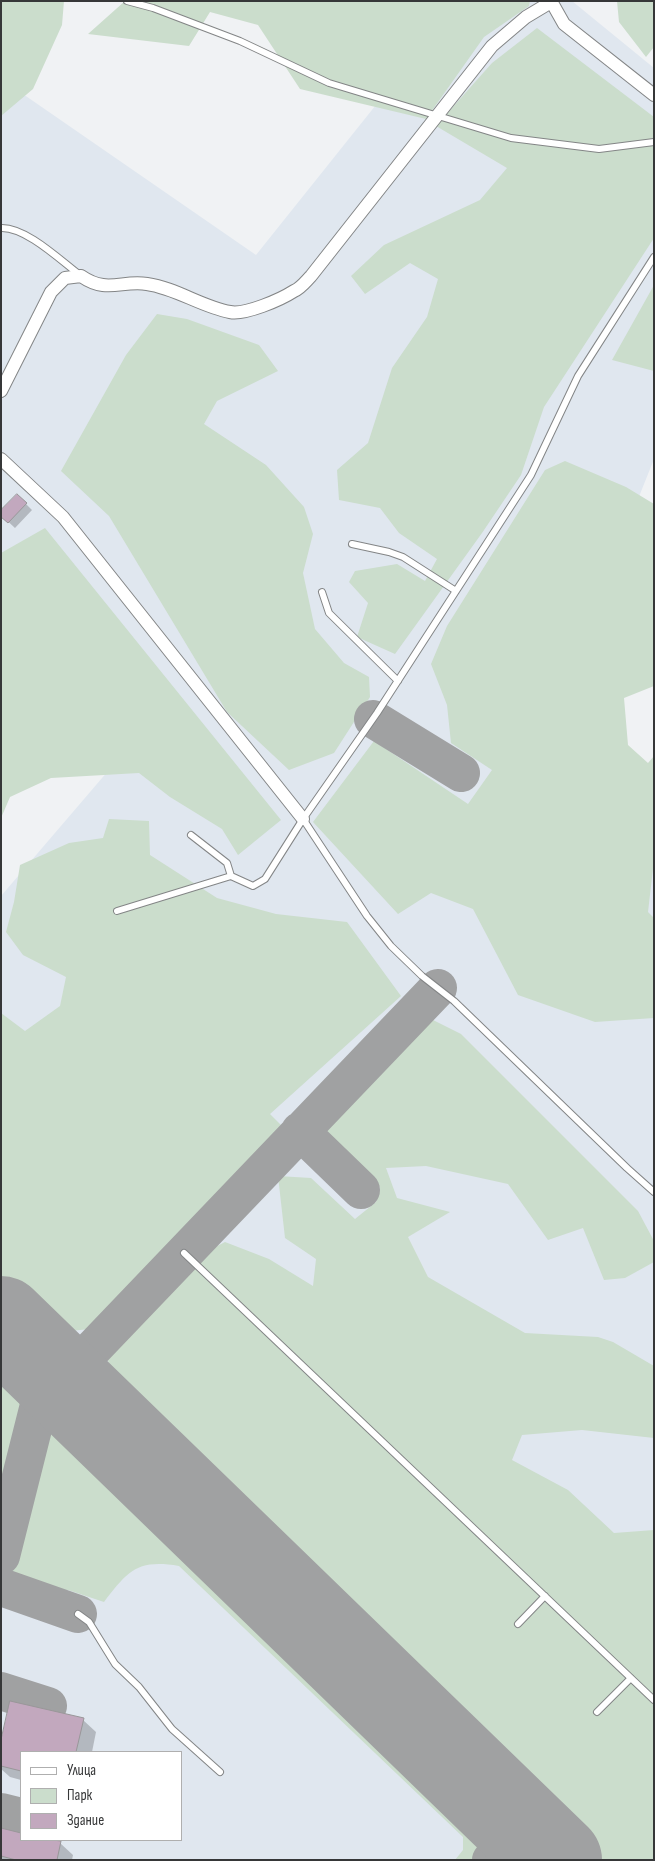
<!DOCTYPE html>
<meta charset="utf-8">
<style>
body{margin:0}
#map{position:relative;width:655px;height:1861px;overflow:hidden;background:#f0f2f4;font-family:"Sofia Sans Condensed",sans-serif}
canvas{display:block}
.frame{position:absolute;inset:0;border:2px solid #363738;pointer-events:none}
.legend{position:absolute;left:20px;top:1751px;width:162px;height:90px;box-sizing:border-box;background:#fff;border:1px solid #afafaf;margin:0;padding:6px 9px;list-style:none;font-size:15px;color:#363738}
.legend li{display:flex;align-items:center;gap:10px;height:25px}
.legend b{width:25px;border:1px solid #afafaf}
</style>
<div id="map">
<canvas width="655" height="1861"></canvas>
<div class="frame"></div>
<ul class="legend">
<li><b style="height:6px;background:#fff"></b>Улица</li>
<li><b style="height:14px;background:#cbddcc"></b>Парк</li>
<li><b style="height:14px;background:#c2a8be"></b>Здание</li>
</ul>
</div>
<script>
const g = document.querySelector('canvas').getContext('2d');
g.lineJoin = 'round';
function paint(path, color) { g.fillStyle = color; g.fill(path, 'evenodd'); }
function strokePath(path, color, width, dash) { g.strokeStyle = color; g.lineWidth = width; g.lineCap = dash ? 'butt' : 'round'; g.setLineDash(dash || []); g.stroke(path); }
paint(new Path2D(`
 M459,1H572L654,68V459L530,770L654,849V1860H1V896L126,750L1,631V91L7,83L256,255ZM21,1752H181V1840H21Z`), '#e0e7ef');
paint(new Path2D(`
 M1,1H64L62,25L33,89L1,116Z
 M125,1H530L529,6L484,37L426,119L300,89L258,25L210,12L189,46L88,34Z
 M617,1H654V47L646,57L619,22Z
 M537,28L654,117V238L544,407L521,475L482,533L395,654L357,637L368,603L349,582L355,571L397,564L425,581L437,559L399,533L380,508L339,500L337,470L368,443L392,368L427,317L438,279L410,263L365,294L351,276L384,245L480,200L507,168L436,126L492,63Z
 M654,285V371L612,360Z
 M157,314L187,319L259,345L278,371L217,401L204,424L266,465L304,507L313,534L303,573L315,629L344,663L369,677L370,697L334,753L289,770L227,712L109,516L61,471L126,355Z
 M565,461L626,487L654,504V686L624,698L628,745L648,763L654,756V860L648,912L654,918V1018L595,1022L518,995L473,909L431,893L398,914L313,822L374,741L468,804L492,770L451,743L447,705L431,664L447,626L545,470Z
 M45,528L281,820L238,855L222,829L170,797L139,773L51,778L10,797L1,818V553Z
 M109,819L149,821L150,855L217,898L276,914L347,922L401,996L270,1114L283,1127L90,1329L60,1332L9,1285L1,1293V1013L25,1031L60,1006L66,977L23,955L6,932L14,902L20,865L69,843L103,838Z
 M429,1018L461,1034L638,1211L654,1241V1262L625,1278L604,1280L583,1228L548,1240L508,1184L426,1166L386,1168L397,1198L450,1212L408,1237L428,1277L525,1333L598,1337L613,1342L654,1366V1438L582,1430L522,1435L512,1460L568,1490L614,1533L654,1530V1860H603L112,1384L107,1354L172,1291L177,1267L225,1242L269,1259L313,1286L316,1259L285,1238L278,1176L311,1178L355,1219L376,1202L380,1187L363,1170L336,1157L321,1136L336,1120L334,1109L396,1037Z
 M1,1367L32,1397L14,1475L1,1482Z
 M58,1423L493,1843L490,1851L481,1860H455L463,1850V1837L179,1566C137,1559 128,1571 104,1602L68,1590L49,1593L12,1580L5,1564L19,1518L29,1514L33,1499L29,1484L44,1433Z`), '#cbddcc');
paint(new Path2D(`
 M26,504L32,510L15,528L1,515Z
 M83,1720L96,1732L92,1752H21V1780L10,1777L1,1769V1746Z
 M1,1829L21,1834V1840H47L60,1843L73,1855L72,1860H1Z`), '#0003');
strokePath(new Path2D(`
 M373,719L461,773
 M300,1131L361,1190
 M1,1556L39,1405L438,988
 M1,1587L78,1614
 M1,1691L48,1706
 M1,1812L21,1817
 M491,1860L522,1826`), '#a0a1a2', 38);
strokePath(new Path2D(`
 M1,1322L556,1860`), '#a0a1a2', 92);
const building = new Path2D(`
 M17,494L27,503L8,523L1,517V510Z
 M10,1701L84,1718L76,1752H21V1771L1,1766V1740Z
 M1,1828L21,1833V1840H53L61,1841L57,1860H16L1,1856Z`);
paint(building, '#c2a8be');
strokePath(building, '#999799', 1);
const service = new Path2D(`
 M127,1L153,8L240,41L329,83L511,138L599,149L654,142
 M1,228C26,227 60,260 80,275
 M352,544L389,552L403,557L456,591
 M322,592L329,613L398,681
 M303,819L367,916L391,946L422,976L454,1001L627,1168L654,1192
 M191,835L227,863L231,876
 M117,911L231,876L253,886L265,879L303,819L377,713L531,475L578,376L654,257
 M184,1253L654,1700
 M78,1614L89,1622L115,1664L139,1687L172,1729L220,1772
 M518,1624L545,1596
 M597,1712L631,1678`);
const minor = new Path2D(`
 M551,1L564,24L654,95
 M1,391L51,292L65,278L81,276C107,294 121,280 147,284C176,288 202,307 230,312C245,315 280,300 294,291C301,288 306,281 311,276L492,46L526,17L551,2
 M1,459L63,517L303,819`);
strokePath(service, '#838586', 8);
strokePath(minor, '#838586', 14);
strokePath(service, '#fff', 6);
strokePath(minor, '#fff', 12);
</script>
